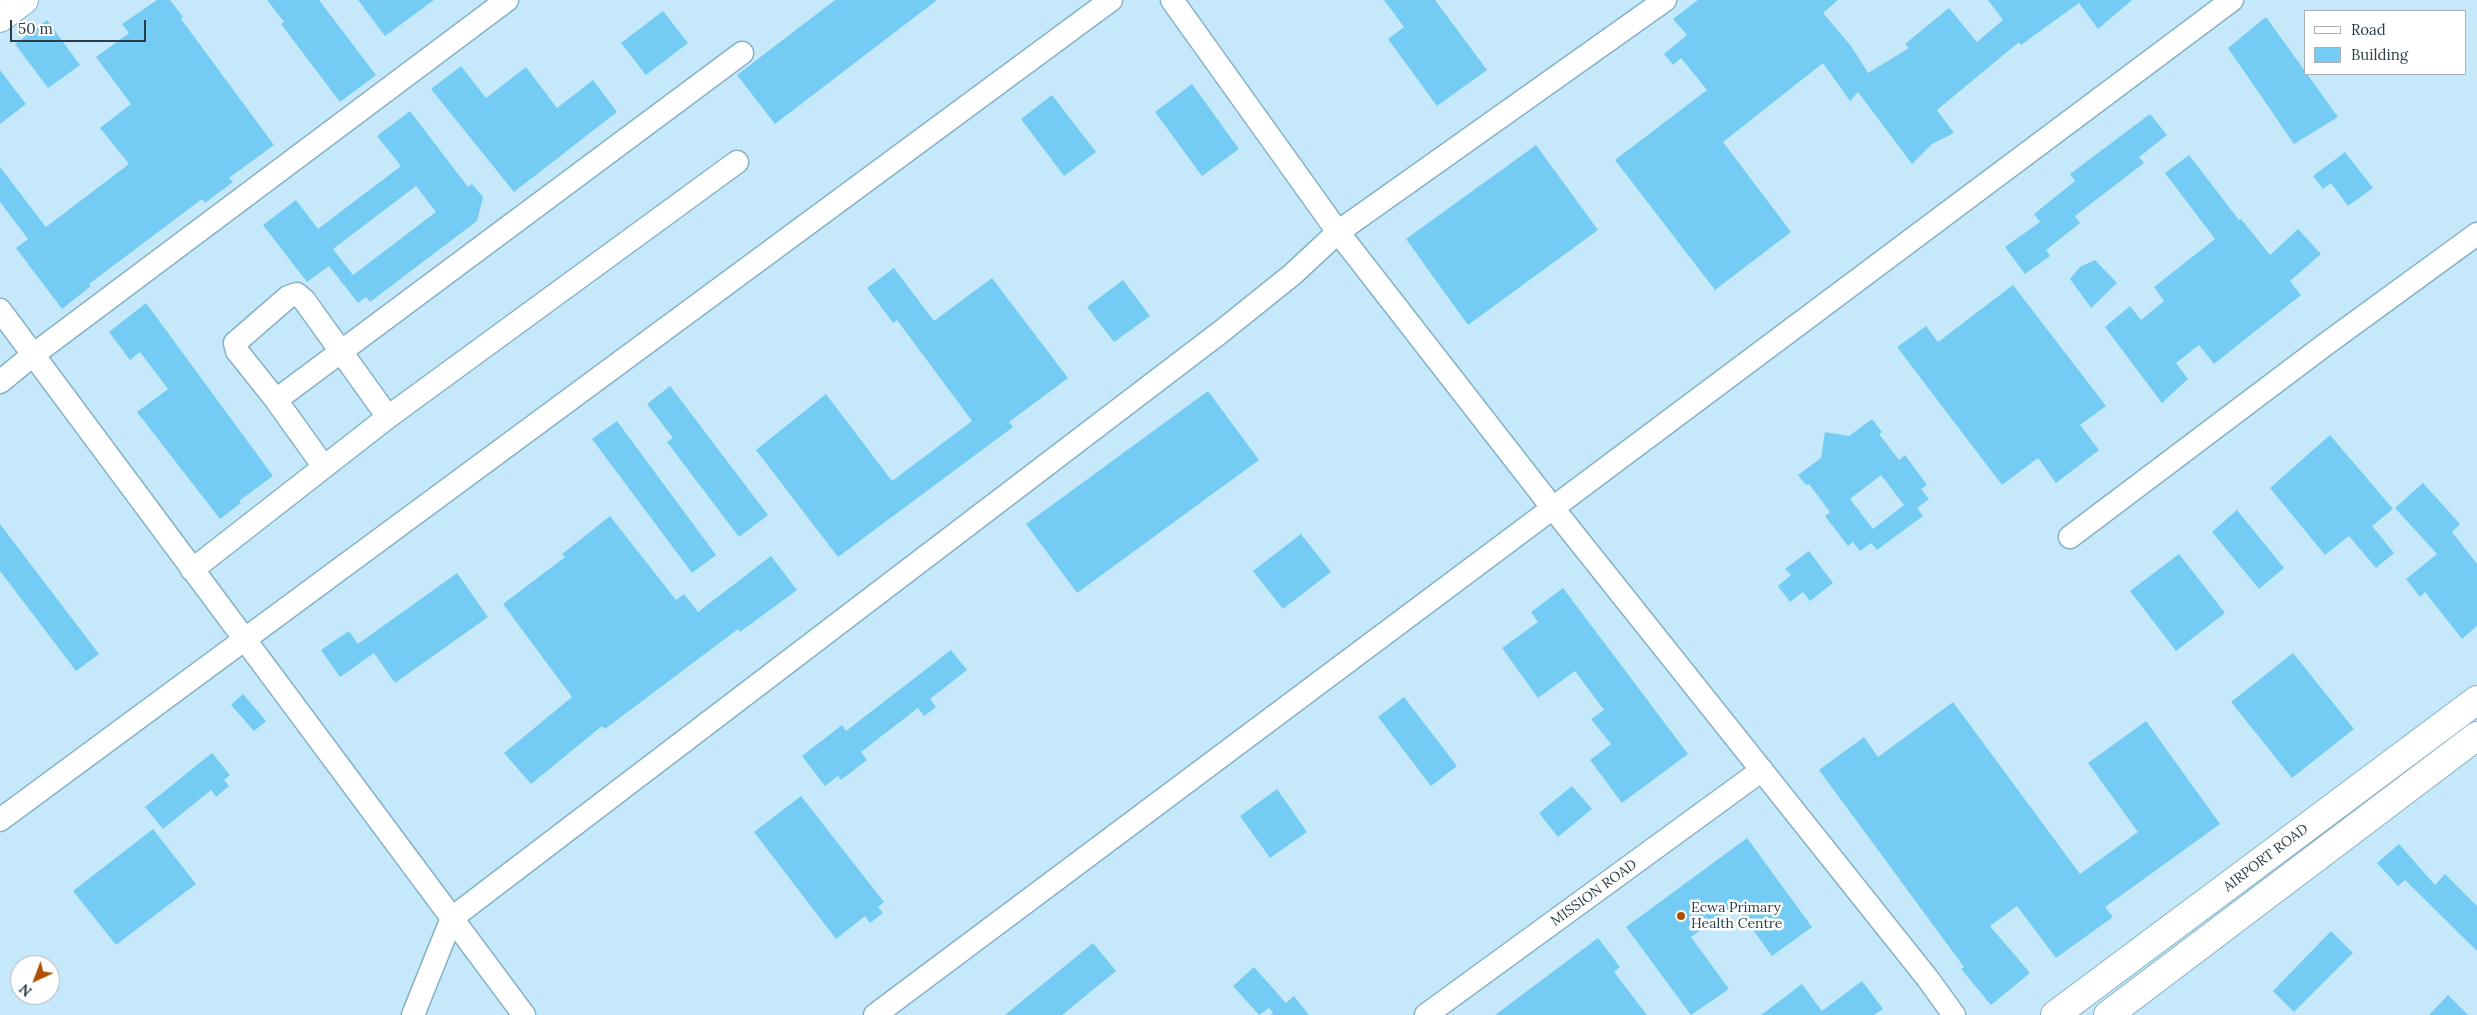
<!DOCTYPE html>
<style>
body{margin:0}
#map{position:relative;width:2477px;height:1015px;overflow:hidden;background:#c5e9fb;font-family:Lora,serif}
canvas{display:block}
.legend{position:absolute;left:2304px;top:10px;width:162px;height:65px;box-sizing:border-box;background:#fff;border:1px solid #aab1b5;margin:0;padding:6px 9px;list-style:none;font-size:15px;color:#2a3d46}
.legend li{display:flex;align-items:center;gap:10px;height:25px}
.legend b{width:25px;border:1px solid #aab1b5}
.north{position:absolute;left:10px;top:955px;width:50px;height:50px;box-sizing:border-box;background:#fff;border:1px solid #aab1b5;border-radius:50%;rotate:223deg;font-size:14px;font-weight:700;line-height:20px;text-align:center;color:#2a3d46}
.north::after{content:'';display:block;margin:auto;width:18px;height:22px;background:#af5000;clip-path:polygon(50% 0,100% 100%,50% 72%,0 100%)}
.scale{position:absolute;left:10px;top:20px;width:136px;height:22px;box-sizing:border-box;border:2px solid #2a3d46;border-top:0;padding-left:6px;font-size:15px;line-height:18px;white-space:nowrap;color:#2a3d46;-webkit-text-stroke:4px #fff;paint-order:stroke}
</style>
<div id="map">
<canvas width="2477" height="1015"></canvas>
<ul class="legend">
<li><b style="height:6px;background:#fff"></b>Road</li>
<li><b style="height:14px;background:#74ccf4"></b>Building</li>
</ul>
<div class="north">N</div>
<div class="scale">50 m</div>
</div>
<script>
const g = document.querySelector('canvas').getContext('2d');
g.lineJoin = 'round';
function paint(path, color) { g.fillStyle = color; g.fill(path, 'evenodd'); }
function strokePath(path, color, width, dash) { g.strokeStyle = color; g.lineWidth = width; g.lineCap = dash ? 'butt' : 'round'; g.setLineDash(dash || []); g.stroke(path); }
function write(font, color, halo, rows, align = 'center') {
  g.font = font + ' Lora,serif'; g.lineWidth = 5; g.setLineDash([]); g.textBaseline = 'middle'; g.strokeStyle = halo; g.fillStyle = color; for (const [text, x, y, turn = 0] of rows) {
    g.save(); g.translate(x, y); g.rotate((+turn || 0) * Math.PI / 180); g.textAlign = isNaN(turn) ? turn : align; if (halo) g.strokeText(text, 0, 0); g.fillText(text, 0, 0); g.restore();
  }
}
paint(new Path2D(`
 M157,0H170L183,17L181,19L274,145L229,178L233,182L205,203L202,199L89,284L91,286L62,309L16,248L28,239L0,202V167L46,227L129,164L100,128L131,104L96,57L129,33L122,24Z
 M267,0H319L376,75L340,102L281,24L284,22Z
 M358,0H434L385,36Z
 M835,0H937L775,124L737,75Z
 M1384,0H1435L1487,70L1437,106L1388,39L1404,27Z
 M1698,0H1838L1823,13L1851,46L1868,73L1909,48L1905,44L1949,8L1977,42L2003,20L1988,0H2132L2098,29L2079,3L2021,45L2019,42L1937,110L1954,133L1932,144L1912,164L1858,92L1850,101L1823,63L1723,142L1791,232L1715,290L1615,160L1707,90L1681,58L1673,65L1664,54L1687,35L1673,19Z
 M663,11L688,43L646,75L621,43Z
 M2266,17L2338,117L2294,144L2228,48Z
 M47,20L80,65L48,88L15,44Z
 M461,66L486,98L526,67L557,108L593,80L617,112L514,192L431,89Z
 M0,70L26,104L0,124Z
 M1192,84L1239,149L1202,176L1155,112Z
 M1052,95L1096,152L1064,176L1021,119Z
 M410,111L468,187L472,184L483,197L477,221L370,302L366,297L358,303L329,266L307,282L263,225L296,200L318,229L401,166L377,136ZM416,186L436,212L353,275L333,249Z
 M2150,114L2167,135L2139,157L2144,163L2075,216L2080,223L2046,250L2050,256L2025,274L2005,247L2040,222L2034,214L2075,181L2070,174Z
 M1536,145L1598,230L1468,325L1406,239Z
 M2345,152L2373,188L2348,206L2331,183L2323,189L2313,176Z
 M2189,155L2239,220L2241,219L2270,255L2298,229L2321,254L2290,281L2301,295L2214,364L2199,345L2176,363L2188,379L2162,403L2105,327L2130,306L2141,320L2164,301L2154,287L2215,239L2165,173Z
 M2095,260L2117,283L2091,308L2070,279L2080,267Z
 M894,268L934,321L992,278L1068,378L1009,422L1013,427L838,557L756,450L826,394L892,481L972,421L897,320L893,323L867,288Z
 M1123,280L1150,316L1114,342L1087,307Z
 M2013,285L2106,406L2080,425L2099,450L2056,483L2038,458L2002,485L1897,347L1926,326L1938,342Z
 M146,303L273,476L239,501L241,503L220,519L137,412L168,389L140,352L130,360L109,332Z
 M670,386L768,515L739,537L667,442L673,438L647,404Z
 M1208,391L1259,460L1077,593L1026,524Z
 M1872,419L1882,432L1879,434L1899,460L1905,455L1927,485L1921,489L1929,499L1917,508L1923,516L1877,550L1871,543L1860,551L1853,542L1848,546L1825,516L1830,512L1809,484L1806,485L1798,475L1821,458L1825,432L1849,436ZM1881,475L1904,505L1873,529L1850,499Z
 M617,421L716,555L692,573L592,439Z
 M2330,435L2393,509L2372,526L2394,553L2376,568L2349,536L2325,555L2270,488Z
 M2423,483L2460,524L2452,532L2477,564V626L2462,639L2425,592L2420,597L2406,579L2437,554L2395,508Z
 M2237,510L2284,568L2259,589L2212,532Z
 M610,516L676,600L684,594L698,612L771,556L797,590L740,632L738,629L605,729L602,726L531,784L504,753L572,697L503,604L565,557L562,554Z
 M0,524L99,654L76,671L0,571Z
 M1301,534L1331,572L1283,609L1253,571Z
 M1809,551L1833,583L1810,601L1803,592L1790,602L1778,586L1791,575L1785,569Z
 M2179,554L2225,613L2176,651L2130,591Z
 M457,573L488,617L395,683L374,653L340,677L321,650L349,631L358,644Z
 M1563,588L1688,754L1622,803L1590,760L1611,744L1591,719L1604,710L1575,671L1538,698L1502,648L1538,622L1531,612Z
 M951,650L967,670L930,699L936,707L924,716L918,708L861,752L867,760L841,780L838,776L825,786L802,756L842,725L846,731Z
 M2293,653L2354,729L2292,778L2231,702Z
 M243,694L266,721L254,731L231,705Z
 M1404,697L1457,766L1431,786L1378,717Z
 M1953,702L2080,874L2138,832L2088,763L2146,721L2220,824L2105,907L2113,917L2056,958L2017,906L1990,926L2030,973L1991,1005L1961,969L1964,967L1819,770L1864,737L1878,757Z
 M212,753L230,775L224,780L229,786L216,797L211,790L163,829L145,807Z
 M1572,786L1592,809L1558,837L1539,813Z
 M1277,789L1307,832L1270,858L1240,816Z
 M801,796L884,902L878,907L883,913L870,923L865,916L836,939L754,832Z
 M153,829L196,884L116,945L73,891Z
 M1747,838L1812,927L1772,956L1735,905L1691,937L1729,989L1691,1015L1626,927Z
 M2399,844L2435,885L2445,874L2477,906V951L2405,880L2398,886L2377,863Z
 M2331,931L2353,953L2294,1012L2273,991Z
 M1598,938L1620,967L1614,972L1647,1015H1495Z
 M1093,943L1116,971L1062,1015H1005Z
 M1254,967L1286,1003L1294,996L1309,1015H1270L1273,1013L1269,1008L1259,1015L1233,986Z
 M1862,981L1883,1009L1874,1015H1761L1802,984L1822,1011Z
 M2448,995L2468,1015H2429Z`), '#74ccf4');
const minor = new Path2D(`
 M1172,0L1338,232L1552,507L1928,979L1954,1015
 M0,310L524,1015
 M0,382L33,355L507,0
 M276,400L742,53
 M388,417L737,162
 M2070,537L2326,344L2477,234
 M192,570L388,417L304,300L297,294L288,297L235,343L237,351L276,400L324,467
 M0,820L1111,0
 M413,1015L452,918L1222,331L1293,274L1338,232L1665,0
 M875,1015L2232,0
 M1426,1015L1762,770`);
const major = new Path2D(`
 M0,18L24,0
 M2055,1015L2477,700
 M2108,1015L2477,736`);
strokePath(minor, '#85b1c7', 25);
strokePath(major, '#85b1c7', 30);
strokePath(minor, '#fff', 22);
strokePath(major, '#fff', 28);
for (const [x, y, r, color] of [
 [1681,916,5,"#af5000"]
]) { const dot = new Path2D(); dot.arc(x, y, r, 0, 2 * Math.PI); g.fillStyle = color; g.fill(dot); strokePath(dot, '#fff', 2); }
write('14px', '#2a3d46', '#fff', [
 ["AIRPORT ROAD",2266,858,-37],
 ["MISSION ROAD",1594,893,-36]
]);
write('14px', '#2a3d46', '#fff', [
 ["Ecwa Primary",1691,908],
 ["Health Centre",1691,924]
], 'left');
</script>
